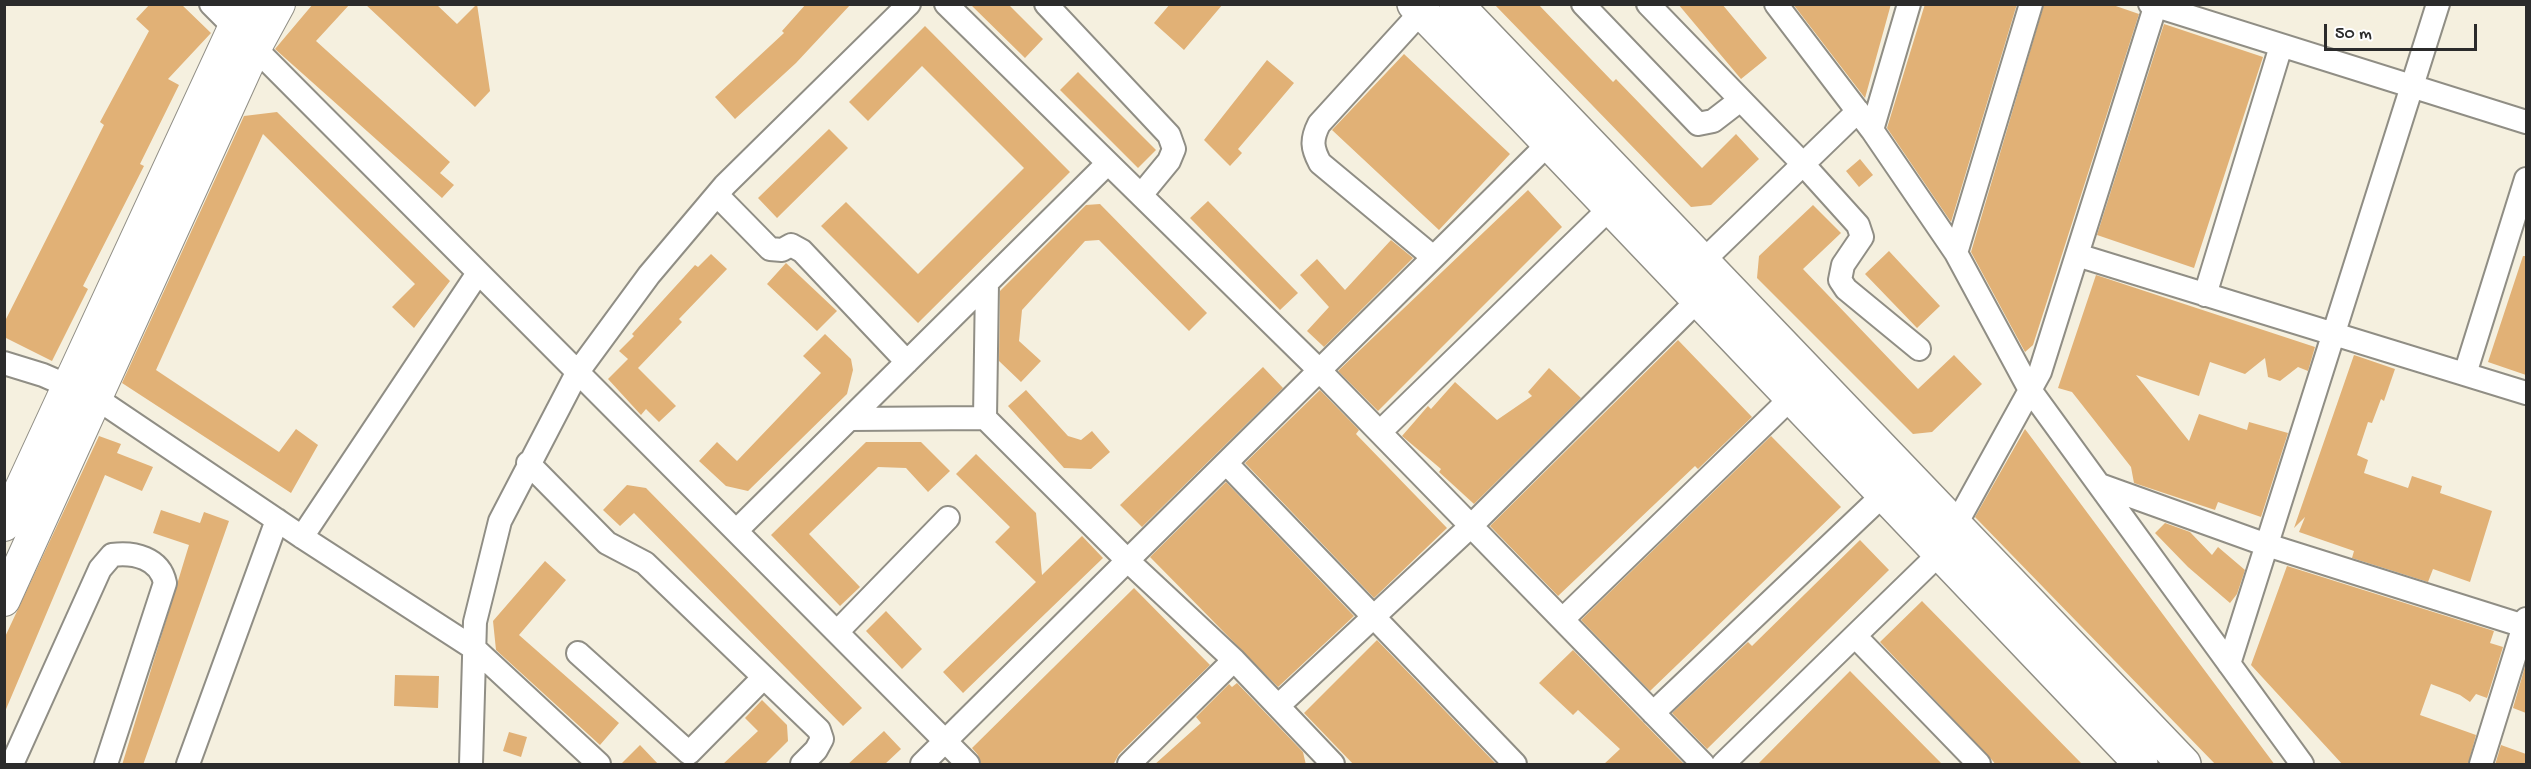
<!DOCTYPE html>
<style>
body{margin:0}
#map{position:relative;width:2531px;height:769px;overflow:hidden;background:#f5f0df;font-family:"Gochi Hand",sans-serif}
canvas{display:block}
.frame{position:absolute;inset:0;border:6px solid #2b2b2b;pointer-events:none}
.scale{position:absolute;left:2324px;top:24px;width:153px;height:27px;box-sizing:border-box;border:3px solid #2b2b2b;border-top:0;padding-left:8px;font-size:18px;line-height:21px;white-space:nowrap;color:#2b2b2b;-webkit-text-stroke:4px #fff;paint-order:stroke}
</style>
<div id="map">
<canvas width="2531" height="769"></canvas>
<div class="frame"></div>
<div class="scale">50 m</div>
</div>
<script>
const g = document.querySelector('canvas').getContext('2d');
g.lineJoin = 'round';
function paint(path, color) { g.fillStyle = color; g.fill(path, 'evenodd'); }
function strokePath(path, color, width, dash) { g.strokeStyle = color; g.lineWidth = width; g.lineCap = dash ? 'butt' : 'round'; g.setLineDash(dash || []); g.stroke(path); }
paint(new Path2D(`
 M150,4H181L211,33L168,79L179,85L140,164L144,166L83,286L88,289L52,361L4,337V323L104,125L100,122L149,31L136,19Z
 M313,4H350L316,41L450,162L440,173L454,185L442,198L275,49Z
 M365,4H436L457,24L477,4L490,91L475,107Z
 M806,4H851L796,63L735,119L715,97L784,33L782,31Z
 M970,4H1008L1043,39L1025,58Z
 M1170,4H1223L1184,50L1154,23Z
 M1494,4H1538L1613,82L1616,79L1702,168L1736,134L1759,159L1711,205L1691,207Z
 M1678,4H1722L1767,58L1741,79Z
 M1793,4H1891L1865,98Z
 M1925,4H2017L1951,222L1887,128Z
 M2044,4H2110L2139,14L2033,345L2025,352L1971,252Z
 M2164,24L2263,57L2194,268L2097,235Z
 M925,26L1070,172L918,323L821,226L846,202L918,274L1024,168L922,66L868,121L849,102Z
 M1404,54L1510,154L1439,230L1332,130Z
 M1267,60L1294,83L1238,149L1242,153L1230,166L1204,140Z
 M1078,72L1156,150L1138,168L1060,90Z
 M277,112L450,281L414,328L392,307L415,284L263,134L156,370L279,452L296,429L318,445L291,493L122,383L244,116Z
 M829,129L848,148L777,218L758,198Z
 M1860,159L1873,175L1859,187L1846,171Z
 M1528,190L1562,227L1378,411L1338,371Z
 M1208,201L1298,293L1280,310L1190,218Z
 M1100,204L1207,313L1189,331L1099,240L1085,241L1022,310L1019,341L1041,361L1021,382L999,361L1000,291L1086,205Z
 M1813,205L1841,233L1803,269L1918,389L1954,355L1982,384L1932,432L1913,434L1757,278L1759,256Z
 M1391,240L1413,258L1324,347L1307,331L1329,307L1300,275L1317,259L1345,290Z
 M1889,251L1940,306L1917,328L1865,274Z
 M711,254L727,269L679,319L682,322L638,368L676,406L659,422L646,409L641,415L608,379L628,359L619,351L634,336L632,334L695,265L698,267Z
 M2523,256H2526V375L2488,362Z
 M786,263L837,311L817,331L767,284Z
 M2096,275L2315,347L2308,371L2298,367L2280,381L2268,377L2265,358L2245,374L2210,362L2199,396L2136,375L2189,441L2199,414L2247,430L2249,422L2288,433L2261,517L2218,502L2215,510L2134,483L2131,467L2072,392L2058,388Z
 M825,334L851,359L853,370L847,394L748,491L726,486L699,461L717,442L737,461L821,373L803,356Z
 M1678,340L1752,417L1698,469L1695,466L1558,596L1490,526Z
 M2354,355L2395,369L2384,401L2381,399L2372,423L2368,422L2357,455L2368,460L2364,473L2408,488L2412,476L2442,486L2440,493L2492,511L2470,582L2433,569L2428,582L2352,558L2354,551L2299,532L2305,517L2294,528Z
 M1263,367L1283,388L1142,527L1120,505Z
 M1549,368L1581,398L1474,504L1439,472L1441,469L1402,436L1428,406L1431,409L1455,382L1497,420L1532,396L1528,392Z
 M1026,390L1068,436L1081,440L1092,431L1110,452L1091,469L1064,468L1008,406Z
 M1320,390L1359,430L1356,434L1447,528L1374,598L1245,463Z
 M2025,429L2275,765H2216L1975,517Z
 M99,436L121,444L117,453L153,467L142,491L105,475L4,714V639Z
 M1771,436L1841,507L1650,691L1581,620Z
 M866,442H921L950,471L928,492L906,468L878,467L809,534L860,587L840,606L771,535Z
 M976,454L1036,513L1042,575L1082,536L1103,558L963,693L943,672L1036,582L995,542L1010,527L956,474Z
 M1226,482L1354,616L1278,687L1150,557Z
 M627,485L646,488L862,708L843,726L634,513L620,526L603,510Z
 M161,510L200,523L204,512L229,521L143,765H122L189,545L153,533Z
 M2165,523L2190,532L2212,555L2218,547L2245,570L2237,594L2230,603L2188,567L2155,533Z
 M1860,540L1889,570L1707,749L1672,713L1748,642L1752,646Z
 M545,561L566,580L519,635L619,723L600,745L496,650L493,621Z
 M2287,566L2494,631L2490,643L2503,647L2487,698L2476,694L2470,702L2460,695L2431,684L2420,715L2476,735L2468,765H2343L2251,665Z
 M1134,588L1210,665L1119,754L1113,765H981L978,755L972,748Z
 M1922,601L2083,765H1996L1992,760L1880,642Z
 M886,611L922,649L902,669L866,631Z
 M1377,640L1497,765H1354L1304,713Z
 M1573,650L1644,723L1685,765H1603L1620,749L1578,710L1573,715L1539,683Z
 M2526,663V713L2513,708Z
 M1850,671L1943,765H1757Z
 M395,675L439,676L438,708L394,706Z
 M1237,683L1303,752L1306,765H1154L1201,723L1196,717L1229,684L1232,687Z
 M762,700L787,725L788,741L764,765H722L758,731L745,718Z
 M884,731L901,749L884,765H847Z
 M509,732L527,737L521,757L503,751Z
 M640,745L659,765H620Z
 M2501,745L2526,754V765H2495Z`), '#e1b176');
const street = new Path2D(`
 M211,4L968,764
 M946,4L1319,370L1703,764
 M1046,4L1169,135L1174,149L1169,161L1141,195
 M1583,4L1698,124L1713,121L1739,101
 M1648,4L1803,164L1858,225L1862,237L1843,265L1840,280L1846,289L1919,349
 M1776,4L1872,130L1956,253L2030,390L2302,764
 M2150,4L2526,122
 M1421,12L1319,124C1311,140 1312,148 1320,163L1433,257
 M1872,130L1909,4
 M717,195L770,249L782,250L791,245L802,251L907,362
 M1956,253L2031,4
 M2077,255L2526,393
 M1702,262L1858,111
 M2205,295L2281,46
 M4,363L43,375L96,398L302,537L475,649L599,764
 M2465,374L2526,179
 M985,418L1128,561L1234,660L1333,764
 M850,419L985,418L987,283
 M1380,432L1610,208
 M528,463L607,543L645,563L819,730L822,739L816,750L802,764
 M1226,463L1515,764
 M2100,485L2267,545L2524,626
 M1955,526L2040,372L2156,4
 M736,531L1108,163
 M302,537L478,273
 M1563,619L1791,398
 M837,632L948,518
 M1855,636L1979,764
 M578,653L689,753L764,677
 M2229,664L2438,4
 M1278,706L1472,525L1698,300
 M1653,713L1883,495
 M12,764L100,569L112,555C134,552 160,558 165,583L106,764
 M188,764L277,520
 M471,764L475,622L500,521L577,373L649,275L725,185L909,4
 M922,764L1549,143
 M1129,764L1234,660
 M1723,764L1939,554
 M2481,764L2526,619`);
const secondary = new Path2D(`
 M4,525L245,4
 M4,600L255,48L279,4`);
const primary = new Path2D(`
 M1414,4L1523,116L2141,764
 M1456,4L2184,764`);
strokePath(street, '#908e85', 26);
strokePath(secondary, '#908e85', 34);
strokePath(primary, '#908e85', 36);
strokePath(street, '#fff', 22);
strokePath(secondary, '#fff', 32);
strokePath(primary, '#fff', 33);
</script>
